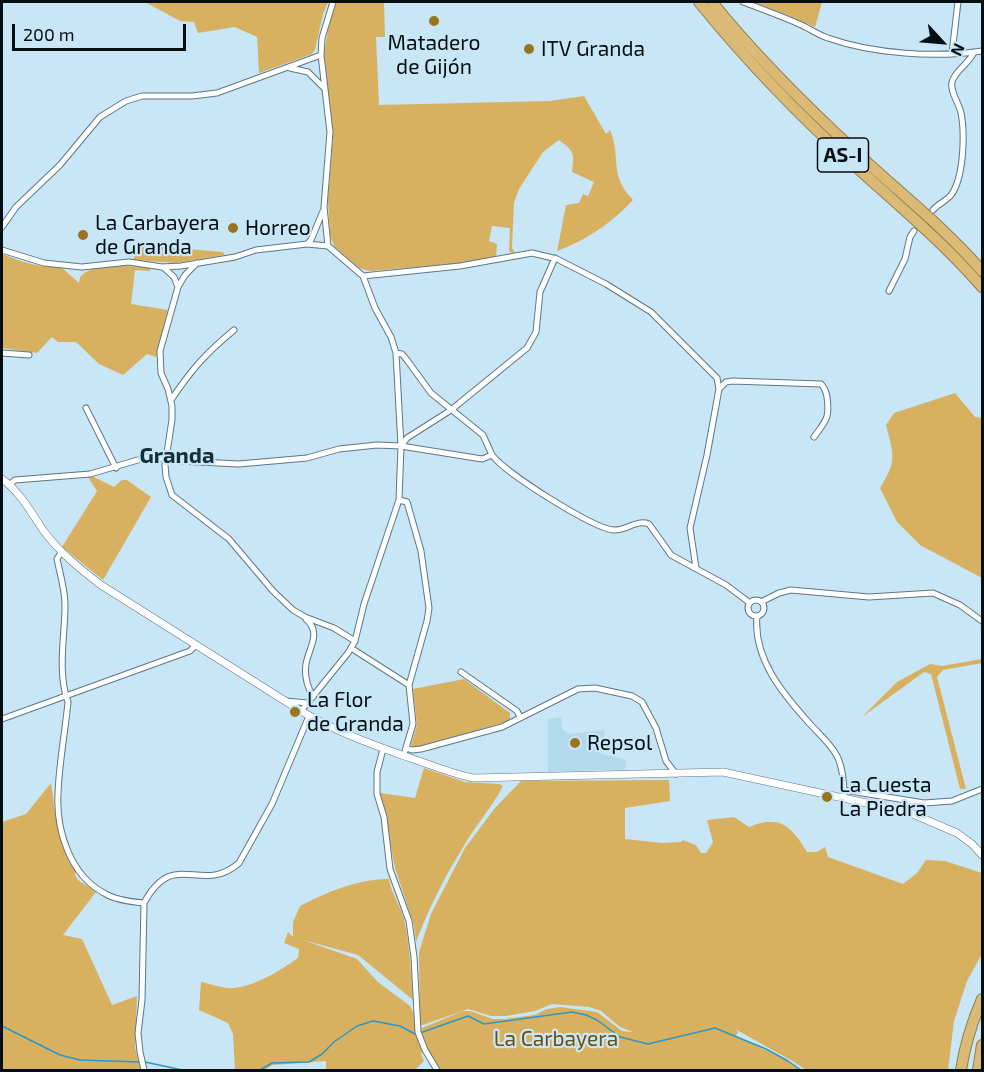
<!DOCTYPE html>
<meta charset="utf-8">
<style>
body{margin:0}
#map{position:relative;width:984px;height:1072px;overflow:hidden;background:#c8e6f6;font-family:"Exo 2",sans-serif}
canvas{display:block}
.frame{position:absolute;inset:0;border:3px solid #050e13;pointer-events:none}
.north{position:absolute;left:912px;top:12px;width:60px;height:60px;-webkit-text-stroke:4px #c8e6f6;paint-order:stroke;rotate:116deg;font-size:16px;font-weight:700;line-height:24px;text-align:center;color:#050e13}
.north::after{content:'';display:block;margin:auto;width:21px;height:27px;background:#050e13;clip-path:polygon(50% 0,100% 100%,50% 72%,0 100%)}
.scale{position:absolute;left:12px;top:24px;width:174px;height:27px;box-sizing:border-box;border:3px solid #050e13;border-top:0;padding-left:8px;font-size:18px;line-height:21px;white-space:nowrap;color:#050e13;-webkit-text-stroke:4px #c8e6f6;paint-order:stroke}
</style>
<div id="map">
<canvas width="984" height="1072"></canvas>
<div class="frame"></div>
<div class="north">N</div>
<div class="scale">200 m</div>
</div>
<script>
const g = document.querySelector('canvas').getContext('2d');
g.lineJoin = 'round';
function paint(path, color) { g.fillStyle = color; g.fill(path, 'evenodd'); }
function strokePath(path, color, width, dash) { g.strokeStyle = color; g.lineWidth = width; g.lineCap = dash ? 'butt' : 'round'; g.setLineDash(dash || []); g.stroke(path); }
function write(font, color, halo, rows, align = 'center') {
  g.font = font + ' "Exo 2",sans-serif'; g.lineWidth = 4.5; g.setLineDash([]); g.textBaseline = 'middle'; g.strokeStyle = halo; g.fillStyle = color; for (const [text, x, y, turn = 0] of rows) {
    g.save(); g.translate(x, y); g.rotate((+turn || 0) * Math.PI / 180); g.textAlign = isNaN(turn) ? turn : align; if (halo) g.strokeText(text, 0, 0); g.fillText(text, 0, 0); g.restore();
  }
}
paint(new Path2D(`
 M561,717L562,729L569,734L605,730L599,753L626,760V769L548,772V719Z`), '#b2d9ec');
paint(new Path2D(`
 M145,2H328L323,14L315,50L312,54L259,73L257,37L235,27L198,33L194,22L180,21Z
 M337,2H384L385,37H376L379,105L550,101L584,96L606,134L610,130C622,159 608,174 633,200C613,222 585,241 557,251L566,205L579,203L583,194L588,196L594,182L572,172C574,153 575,152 559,140L543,152L519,189L514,203L512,248L515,252L512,253L509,251L510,228L492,226L489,241L497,244L496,257L463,263L370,271L359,268L335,247L330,236L328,200L333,135L324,53L331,14Z
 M754,2H822L815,27Z
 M139,245L223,252L225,255L176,263L134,260V249Z
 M2,254C22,262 38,268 60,266L79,283L80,277C94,261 130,266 150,268V271L135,270L131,304L168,310L156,357L147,354L123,375L99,364L76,342H58L52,337L37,353L2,348Z
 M955,393L975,417L982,418V578L920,545L897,522L880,488C897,461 894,456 886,425L894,413Z
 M92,476L114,487L122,480H127L151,497L103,580L62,547L97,491L88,477Z
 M982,659V663L943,670L937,677L966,789H960L931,674L924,672L862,717L897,682L930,664L942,666Z
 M464,679L510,713V720L496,725L413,748L411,745L417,725L413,689Z
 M424,768L465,782L499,784L503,786C491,809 474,827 462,849C444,878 428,910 416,942L414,925L395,868L380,793L415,798Z
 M669,780L670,801L625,808V839L662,843L681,842L683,840L696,845L701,853H706L713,842L707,820L734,817L749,827C780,814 791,826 807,852H817L825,847L828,857L903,884L917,873L926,860L945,861L982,873V954L967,981L954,1021L948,1070H806L794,1062L735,1029L738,1032L736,1036L788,1061L801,1070H437L424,1048L421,1054L424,1061L415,1070H326V1061L273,1065L264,1070H235L233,1034L228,1023L199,1010L201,982C211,984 224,989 234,988C258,985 279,971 298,958L299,949L284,943L288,932L293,937V922L300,906C327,892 358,879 389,879C391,893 400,905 404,919C410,946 411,973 413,1000L358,955L303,940L357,959L378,982L410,1006L420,1026L419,952L431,914L465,848L495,808L521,781ZM552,1004L589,1007L601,1011L620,1027L633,1032L622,1031L597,1012L560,1007L547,1009L534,1015L505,1019H493L470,1011H463L422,1028L420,1026L468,1009L491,1016H506L535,1011Z
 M51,783L55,813L76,871L75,875L78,880L96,892L63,935L82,939L112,1005L137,996L135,1048L141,1070H2V822L26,814Z`), '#d7b160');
strokePath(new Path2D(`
 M2,1026L60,1055L80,1060L140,1062
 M420,1033L468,1016L484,1024L572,1012L586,1015L597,1020L620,1037L648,1044L715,1028L766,1049L788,1061L801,1070
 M145,1062L182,1070
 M260,1070L272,1063L309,1062L322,1054L334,1042L357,1026L373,1021L400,1026L415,1034`), '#2e97c1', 1.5);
const minor = new Path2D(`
 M743,2C762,9 781,16 799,24C809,28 818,35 828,38C873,54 936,58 982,51
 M952,53L958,2
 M290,68L308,72L324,88
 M933,210C938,204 946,201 951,195C964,178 965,133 961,113C959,103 950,92 952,82C955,70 969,64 974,52
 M2,227L16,207L60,165L100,117L126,101L142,96H192L217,93L321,55
 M307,244L311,240L323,211
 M2,250L44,263L82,267L129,262L162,267L181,266L235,257L256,250L307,244L328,246
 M197,263L185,275L178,287L160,351L161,373L168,389L172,406V420L165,465L166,477L172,495L229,539L273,591L293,610L305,617L334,628L355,641
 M163,267L174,277L178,287
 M363,276L460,266L532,253L557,259L606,284L651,312L717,378L719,389L707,455L690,528L696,568
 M889,291L905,259L910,237L914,231
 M2,353L29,355
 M396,353L402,354L407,360L431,393L483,435L492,455
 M719,389L726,382L732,381L821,384C825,388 826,391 827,397C830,419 826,420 814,437
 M171,400C192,369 205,354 234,330
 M86,408L116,468
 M401,446L407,438L451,410L527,348L536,332L540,292L555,258
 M9,485L15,480L90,474L148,457L179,461L239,464L307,458L339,449L377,445L401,446L482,459L492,455C505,473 591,527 613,530C627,531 636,519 649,524L671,555L726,585L750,603
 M399,500L407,502L421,551L429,608L427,621L409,685L413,724L405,751
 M62,551L57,559C60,574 65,589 65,605C65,636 57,672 68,702C65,733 59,763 58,794C56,830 70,875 104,893C115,900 132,902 144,903C174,847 201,896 239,863L272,804L309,716
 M748 608a8 8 0 1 1 16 0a8 8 0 1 1-16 0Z
 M761,602L779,593L791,590L869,597L933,593L960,605L982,621
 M757,616C753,659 783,694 810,724C819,734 831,744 837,756C843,768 844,783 844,797
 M306,619C322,633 309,647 306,664C304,676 307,686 313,697
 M351,648L409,685
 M461,672L517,711L520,717
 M285,701L308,703
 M301,711L348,653L355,641L364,604L399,500L401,446L396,353L391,337L375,308L363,276L328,246L324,207L330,132L321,55L322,38L333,2
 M2,719L190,651L196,645
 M406,748L412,750L421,749L502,727L578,689L595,688L632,696L642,702L656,728L666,761L676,774
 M383,749L377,772V794L384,817L390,869L409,921L414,957L418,1032L425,1050L437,1070
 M844,790L924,803L952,801L982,789
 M144,903L142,1000L138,1033L140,1052L144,1070`);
const tertiary = new Path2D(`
 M2,479C21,493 30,511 43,530C59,552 80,569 101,585L301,711C337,732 368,743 407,757C429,764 450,773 473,778L723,772L908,812L957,833L972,844L982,855`);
const motorway = new Path2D(`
 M699,2C746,60 798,114 853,164C897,204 943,242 982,287
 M712,2C756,57 808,108 860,156C901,194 946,229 982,271
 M961,1070C965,1045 972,1022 982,999
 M978,1070L982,1045`);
strokePath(minor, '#5d7886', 7);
strokePath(tertiary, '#5d7886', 8);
strokePath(motorway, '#907e53', 12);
strokePath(minor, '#fff', 5);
strokePath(tertiary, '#fff', 7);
strokePath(motorway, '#dbba75', 10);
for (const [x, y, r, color] of [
 [434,21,6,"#99751f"],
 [529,49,6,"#99751f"],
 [233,228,6,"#99751f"],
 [83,235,6,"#99751f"],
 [295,712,6,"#99751f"],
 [575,743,6,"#99751f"],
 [827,797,6,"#99751f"]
]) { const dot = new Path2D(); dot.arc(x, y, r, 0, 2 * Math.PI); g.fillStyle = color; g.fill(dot); strokePath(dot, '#c8e6f6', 2); }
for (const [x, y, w] of [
 [843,155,51]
]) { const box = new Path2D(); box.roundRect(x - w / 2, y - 17, w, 34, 4.5); g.fillStyle = '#c8e6f6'; g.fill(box); strokePath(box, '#050e13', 1.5); }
write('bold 20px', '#050e13', null, [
 ["AS-I",843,155]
]);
write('21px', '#050e13', '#c8e6f6', [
 ["Matadero",434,43,"center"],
 ["de Gijón",434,67,"center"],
 ["ITV Granda",541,49],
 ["La Carbayera",95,223],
 ["de Granda",95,247],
 ["Horreo",245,228],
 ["La Flor",307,700],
 ["de Granda",307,724],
 ["Repsol",587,743],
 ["La Cuesta",839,785],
 ["La Piedra",839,809]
], 'left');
write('21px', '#6a500f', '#c8e6f6', [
 ["La Carbayera",556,1039]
]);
write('bold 22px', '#142e3a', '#c8e6f6', [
 ["Granda",177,456]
]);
</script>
